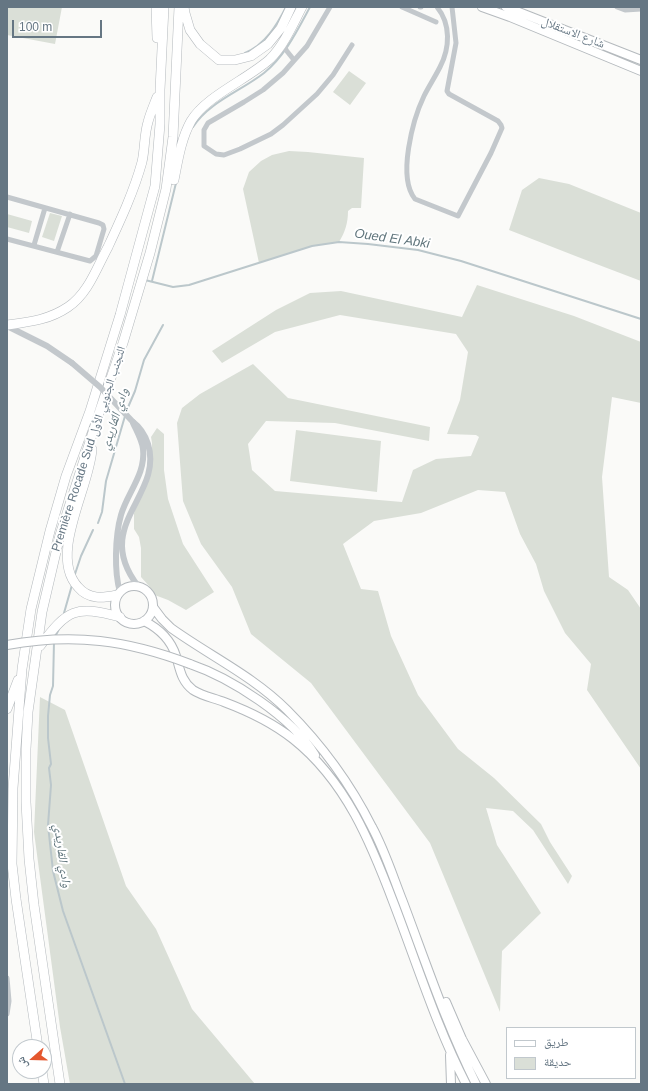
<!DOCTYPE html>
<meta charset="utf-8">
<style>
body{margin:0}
#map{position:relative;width:648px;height:1091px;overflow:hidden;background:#fafaf8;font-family:Helvetica,"Noto Naskh Arabic",sans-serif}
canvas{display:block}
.frame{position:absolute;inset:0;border:8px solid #657683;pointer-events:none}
.legend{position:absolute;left:506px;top:1027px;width:130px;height:52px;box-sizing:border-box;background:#fff;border:1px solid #c1c8cd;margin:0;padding:5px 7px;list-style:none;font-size:12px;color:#657683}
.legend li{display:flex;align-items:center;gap:8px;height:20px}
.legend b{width:20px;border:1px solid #c1c8cd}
.north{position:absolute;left:12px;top:1039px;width:40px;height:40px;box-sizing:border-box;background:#fff;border:1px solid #c1c8cd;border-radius:50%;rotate:250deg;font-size:11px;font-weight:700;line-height:16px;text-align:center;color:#657683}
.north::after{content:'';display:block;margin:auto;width:14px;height:18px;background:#e4572e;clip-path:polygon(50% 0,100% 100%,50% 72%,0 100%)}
.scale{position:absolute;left:12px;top:20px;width:90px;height:18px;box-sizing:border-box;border:2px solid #657683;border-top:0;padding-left:5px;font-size:12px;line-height:14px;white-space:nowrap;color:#657683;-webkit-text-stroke:3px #fff;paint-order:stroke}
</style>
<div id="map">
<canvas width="648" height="1091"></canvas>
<div class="frame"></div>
<ul class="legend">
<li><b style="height:5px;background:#fff"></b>طريق</li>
<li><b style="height:11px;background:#dadfd7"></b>حديقة</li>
</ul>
<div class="north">ش</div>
<div class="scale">100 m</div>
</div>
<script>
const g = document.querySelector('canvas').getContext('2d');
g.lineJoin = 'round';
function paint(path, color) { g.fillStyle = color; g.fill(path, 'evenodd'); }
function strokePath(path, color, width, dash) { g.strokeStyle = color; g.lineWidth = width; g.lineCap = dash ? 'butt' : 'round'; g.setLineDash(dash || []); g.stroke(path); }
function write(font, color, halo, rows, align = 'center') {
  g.font = font + ' Helvetica,"Noto Naskh Arabic",sans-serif'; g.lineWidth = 4; g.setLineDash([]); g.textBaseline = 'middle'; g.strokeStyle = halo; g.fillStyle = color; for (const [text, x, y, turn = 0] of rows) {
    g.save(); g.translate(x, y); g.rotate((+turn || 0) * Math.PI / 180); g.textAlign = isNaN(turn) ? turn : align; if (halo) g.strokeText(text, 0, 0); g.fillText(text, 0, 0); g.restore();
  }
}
paint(new Path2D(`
 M8,7H62L55,44L7,35Z
 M349,71L366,83L350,105L333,92Z
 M289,151L308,152L364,158L361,208H352L348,211C348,223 345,232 339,242L312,246L259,263L243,189L249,172L261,161L272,155Z
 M539,178L569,184L641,213V281L578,257L509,230L522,190Z
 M50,213L62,216L54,241L42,237Z
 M7,214L32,221L29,233L7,227Z
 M477,285L574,316L641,342V403L612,397L602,477L609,577L628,590L641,609V769L587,690L591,664L565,633L544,591L536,564L520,534L505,492L478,490L421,513L374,521L343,544L361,589L378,591L391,636L418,695L458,749L494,778L541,824L550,842L572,876L568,884L533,830L513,811L486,808L497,845L541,913L502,951L500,1012L430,843L311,683L251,634L232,587L201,544L183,501L177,423L182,408L200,394L253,364L288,398L430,427L429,441L335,423L266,421L248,444L252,470L275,491L402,502L413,470L436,459L471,456L479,437L476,435L447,434L460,400L468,352L456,334L340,315L275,332L222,363L212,351L276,310L310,293L341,291L462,317Z
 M157,428L164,434V470L168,499L183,544L214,592L186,610L168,600L152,594L149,586L141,577V548L139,537L134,529V513L152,461V443L151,437Z
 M296,430L381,441L377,492L290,481Z
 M40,697L65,710L126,886L156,929L192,1009L255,1084H70L60,1027L34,832Z`), '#dadfd7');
strokePath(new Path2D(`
 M245,53C265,45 277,25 286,7
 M193,127C209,102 241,91 264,73C285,56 297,31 310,7
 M145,280L173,287L189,285L312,246L339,242L368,244L418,250L461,261L641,319
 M152,281L176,183
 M126,412L135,391L144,360L163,325
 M98,523L102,512L106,481L125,416
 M75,574L81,556L93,530
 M64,613L72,585
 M55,637L59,629
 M54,642L53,686L50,695L48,716V738L51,764L49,768L51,785L48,825L53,871L63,911L125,1084`), '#bbc7cb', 2);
const primary = new Path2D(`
 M482,7L510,17L641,71
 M506,7L641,60`);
const trunk = new Path2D(`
 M115 605a19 19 0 1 1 38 0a19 19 0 1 1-38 0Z
 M153,607L162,619L171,628C210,656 253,676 287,710C320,743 351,785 372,827C385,851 393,877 403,902C426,963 447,1026 476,1084
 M144,621C158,628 171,640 176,656C180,669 181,681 193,690C202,696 214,698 224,702C248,711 273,723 293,739C346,781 371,843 394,904C417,964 437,1028 466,1084
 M190,664C231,678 292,717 315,755
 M446,1002L462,1039L486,1084
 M450,1055L451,1084`);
const motorway = new Path2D(`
 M156,7L157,38
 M184,7L185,13L190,30L200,44L219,60H235L251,56L268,44L281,28L291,7
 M174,180C178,160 181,139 191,121C206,96 248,79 270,59C284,45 293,24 302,7
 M7,325C29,322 49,320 68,307C88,294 97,267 108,247C121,219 134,191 142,162C145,149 144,135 148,122C150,114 154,105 157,97
 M92,449C90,487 48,555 78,587C89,600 103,598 117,595
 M40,646C68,609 75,605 120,617
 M7,709L18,680
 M38,1047L16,899L12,864L13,788L22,669L31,609L50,531L66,476L90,411L120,315L155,186L160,124V90L164,7
 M42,1071L44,1084
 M60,1084L34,905L29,859L26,802V749L28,712L42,612L60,535L100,410L123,343L150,253L166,189L173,137L179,7`);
strokePath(primary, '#b5babe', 10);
strokePath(trunk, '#b4b9bd', 10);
strokePath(motorway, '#b4b9bd', 10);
strokePath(new Path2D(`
 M330,7L307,46L283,73L263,90L244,102L208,123L204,130V146L216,154L224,155L240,149L271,134L283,125L317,94L333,75L352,45
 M402,7L436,22
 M420,7H421
 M437,7C451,24 450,48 440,67C435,77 429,86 424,96C413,119 397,177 415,199L458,216L491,153L502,128L501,125L498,121L449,94L447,91L456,43L452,7
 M617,7L625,10L641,9
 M284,43L286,50L294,60
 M7,197L99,223L103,225L104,229L96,256L90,261L7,239
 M34,245L45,208
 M57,252L70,214
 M7,978L9,1001L7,1014`), '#c3c8cc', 5);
strokePath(new Path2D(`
 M7,326L47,346L72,363
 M133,422C141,428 145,435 148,444C164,496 91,525 138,586
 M120,592C114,572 115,536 121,515C127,493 146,474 143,449C142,440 137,432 133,423`), '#c3c8cc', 6);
strokePath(primary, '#fff', 8);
strokePath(trunk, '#fff', 8);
strokePath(motorway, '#fff', 9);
const trunkBridge = new Path2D(`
 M7,645C74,633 127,640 190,664`);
strokePath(trunkBridge, '#b4b9bd', 10, []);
strokePath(new Path2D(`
 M72,363L100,387L133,422`), '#c3c8cc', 6);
strokePath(trunkBridge, '#fff', 8);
write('12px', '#657683', '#fff', [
 ["شارع الاستقلال",573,33,21],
 ["Première Rocade Sud التجنب الجنوبي الأول",89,449,-72]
]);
write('italic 13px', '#60757c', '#fff', [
 ["Oued El Abki",392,239,8],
 ["وادي القاريدي",115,419,-72],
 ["وادي القاريدي",62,856,82]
]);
</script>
